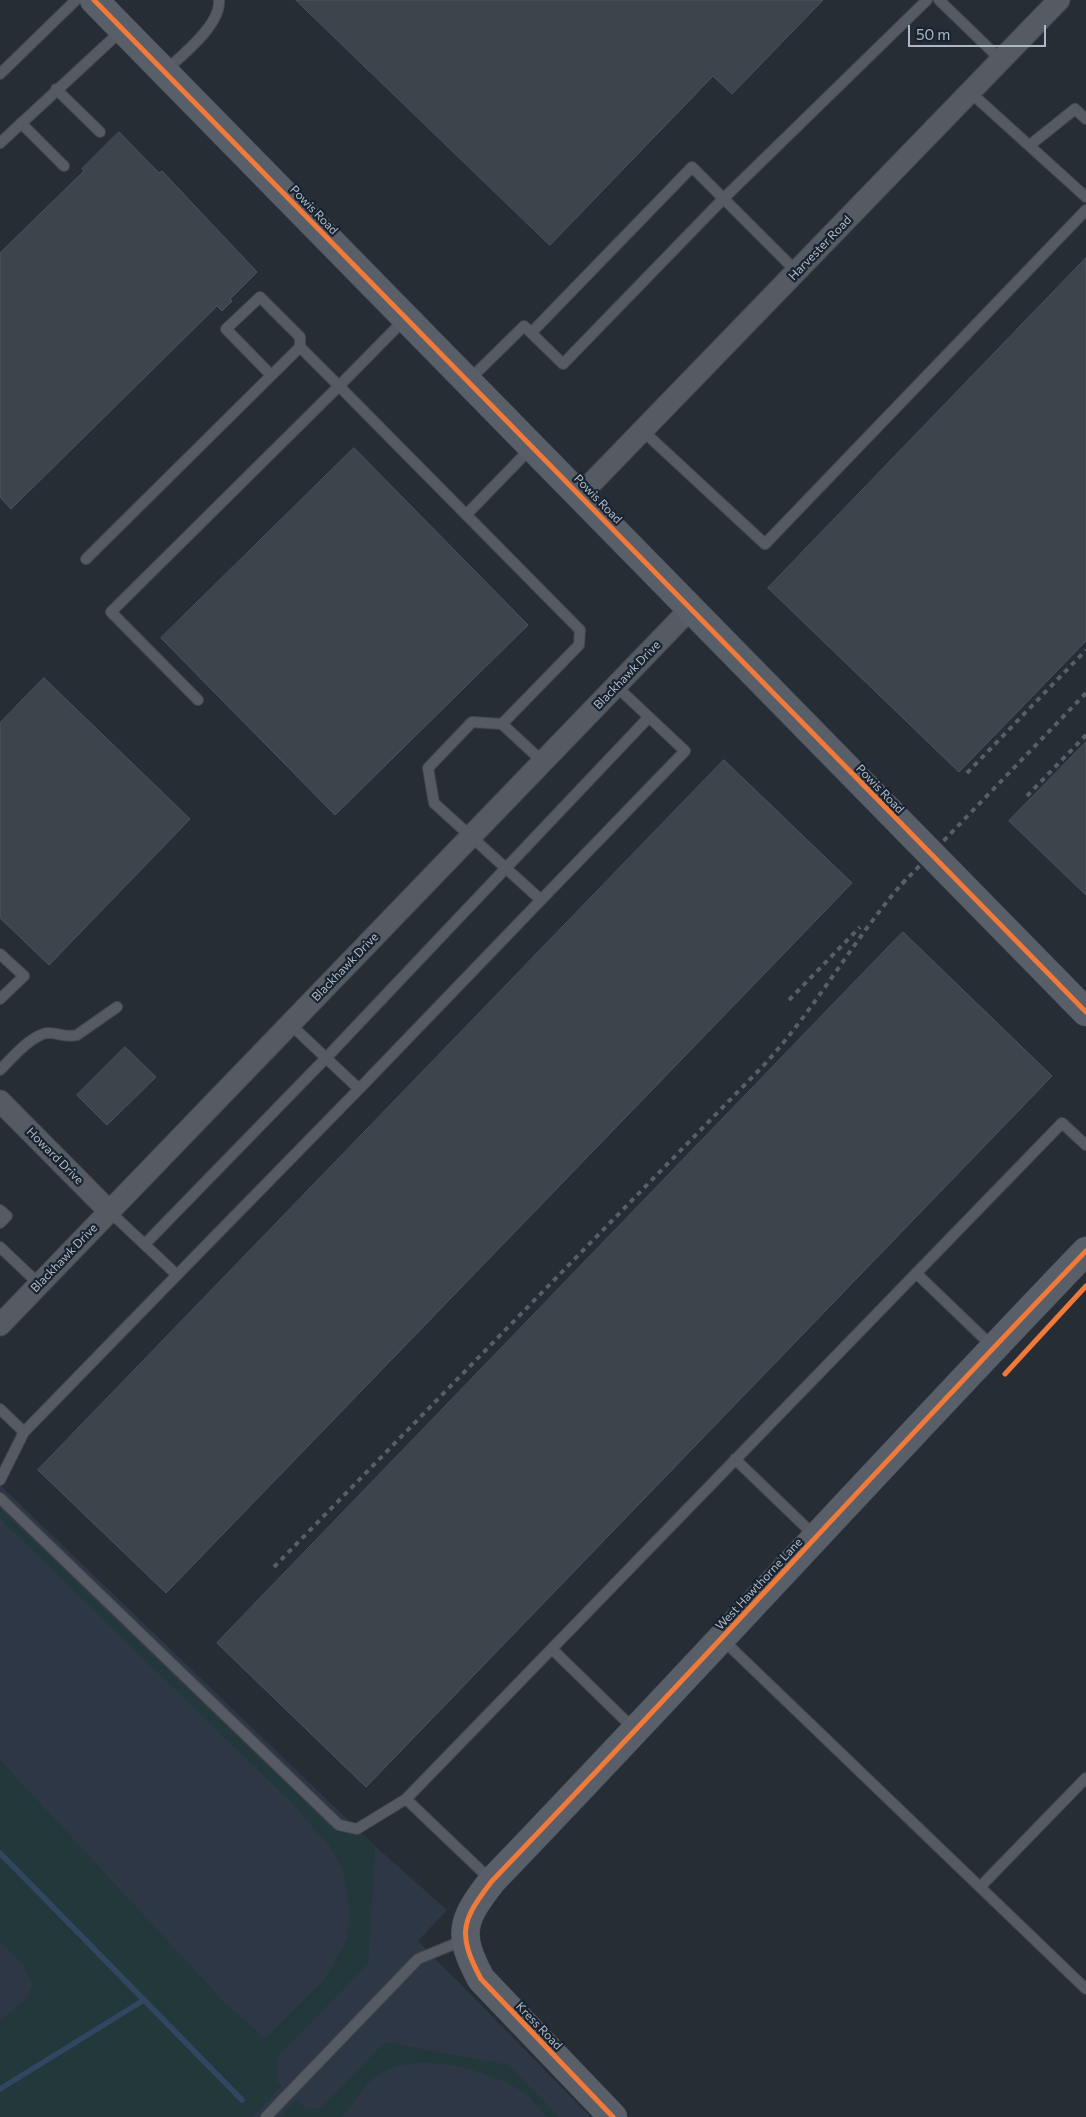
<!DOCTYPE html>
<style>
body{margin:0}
#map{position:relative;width:1086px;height:2117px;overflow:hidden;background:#262d35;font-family:Commissioner,sans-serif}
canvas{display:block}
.scale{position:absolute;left:908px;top:25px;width:138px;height:22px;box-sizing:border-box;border:2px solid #aeb9c7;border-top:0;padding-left:6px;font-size:15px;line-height:18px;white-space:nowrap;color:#aeb9c7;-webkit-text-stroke:4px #192330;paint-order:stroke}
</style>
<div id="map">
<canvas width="1086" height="2117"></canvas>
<div class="scale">50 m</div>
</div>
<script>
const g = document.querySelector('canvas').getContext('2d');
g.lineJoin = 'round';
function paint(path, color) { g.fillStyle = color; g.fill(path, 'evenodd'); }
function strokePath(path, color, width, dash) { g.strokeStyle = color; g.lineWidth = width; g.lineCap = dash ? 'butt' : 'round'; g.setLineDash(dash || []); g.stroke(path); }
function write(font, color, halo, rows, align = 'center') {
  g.font = font + ' Commissioner,sans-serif'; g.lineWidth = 4.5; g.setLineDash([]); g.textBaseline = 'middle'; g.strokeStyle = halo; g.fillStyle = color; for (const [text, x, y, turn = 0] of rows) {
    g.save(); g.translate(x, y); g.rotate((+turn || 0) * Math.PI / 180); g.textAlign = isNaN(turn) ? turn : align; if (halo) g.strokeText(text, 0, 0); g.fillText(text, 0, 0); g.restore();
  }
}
paint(new Path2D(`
 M0,1485L375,1846L447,1910L418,1941L591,2117H0Z`), '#2d3745');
paint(new Path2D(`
 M0,1509L333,1829L345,1833L363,1834L375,1846L368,1964L278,2056L276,2081L282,2086L252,2117H0V2021L26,1999L33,1985L24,1966L0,1942V1760L225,2003L265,2039L324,1980L347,1940L350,1909L343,1871L329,1845L289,1800L0,1519Z
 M385,2042L508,2065L559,2117H547C539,2108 530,2096 520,2090C485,2068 412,2049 377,2076C363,2086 353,2104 342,2117H279L297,2099L307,2109L321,2108Z`), '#23383b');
strokePath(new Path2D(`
 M0,1853L242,2100
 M0,2089L144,2000`), '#314660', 5.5);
const building = new Path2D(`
 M296,0H823L732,94L713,76L550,245Z
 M119,132L159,173L162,171L257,272L230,299L232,301L222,311L217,306L11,509L0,497V253L84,171L82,169Z
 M1086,258V641L959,772L768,588Z
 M354,448L528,625L335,815L161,638Z
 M44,678L190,819L49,965L0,918V723Z
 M1086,742V895L1009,821Z
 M724,760L852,883L166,1593L38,1470Z
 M903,932L1052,1076L366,1787L217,1643Z
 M125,1047L156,1077L107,1125L77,1095Z`);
paint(building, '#3e444b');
strokePath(building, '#4d545d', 1);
const lane = new Path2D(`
 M939,0L1001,60
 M165,71C182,55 221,25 219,0
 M0,74L76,0
 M56,89L100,132
 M970,92L1086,197
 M21,123L64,166
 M0,143L122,30
 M1030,145L1075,109L1086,119
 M406,318L339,386L580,630L579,645L502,724
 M531,333L692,167L797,272
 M271,375L226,329L260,297L300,337V347
 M469,380L524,326L563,364L724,198L927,0
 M643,431L765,544L1086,210
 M466,515L532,447
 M86,559L300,347L339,386L111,612L198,700
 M541,900L685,751L616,686
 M0,954L24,976L0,999
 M0,1070C11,1059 33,1033 49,1033C59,1033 67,1038 77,1035L117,1007
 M359,1089L541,900L434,803L428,768L472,722L502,724L543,762
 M0,1210L7,1216L0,1223
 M145,1244L326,1058L649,717
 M0,1247L39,1284
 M916,1273L993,1347
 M177,1275L359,1089L290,1024
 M0,1409L24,1432L177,1275L109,1211
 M735,1459L816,1537
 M0,1480L24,1432
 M0,1498L339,1825L357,1829L406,1799
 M723,1640L1086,1989
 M552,1649L635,1730
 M492,1881L406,1799L1062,1123L1086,1145
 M980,1887L1086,1778
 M266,2117L418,1959L464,1940`);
const street = new Path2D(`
 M580,495L1059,0
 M0,1101L109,1211
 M0,1325L691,608`);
const secondary = new Path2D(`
 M94,0L1086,1012
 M613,2117L481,1979C457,1934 461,1921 492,1881C692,1673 886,1459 1086,1251`);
strokePath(lane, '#44494f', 12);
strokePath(street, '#44494f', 23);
strokePath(secondary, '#44494f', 29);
strokePath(lane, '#565b63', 10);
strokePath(street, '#565b63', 21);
strokePath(secondary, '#595f68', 28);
strokePath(new Path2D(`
 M967,773L1086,650
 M1027,796L1086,735
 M902,884L1086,693
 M789,1000L860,927
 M274,1567L764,1065C817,1007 854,938 906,879`), '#595f66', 4, [5, 5]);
strokePath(new Path2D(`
 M94,0L1086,1012
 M1005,1374L1086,1286
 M613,2117L481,1979C457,1934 461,1921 492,1881C692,1673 886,1459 1086,1251`), '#f17a3a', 5);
write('12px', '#aeb9c7', '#192330', [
 ["Powis Road",314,210,46],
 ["Harvester Road",820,248,-46],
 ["Powis Road",598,499,46],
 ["Blackhawk Drive",627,675,-46],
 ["Powis Road",880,789,46],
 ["Blackhawk Drive",345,967,-46],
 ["Howard Drive",55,1156,45],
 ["Blackhawk Drive",64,1258,-46],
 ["West Hawthorne Lane",759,1584,-47],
 ["Kress Road",539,2026,46]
]);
</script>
